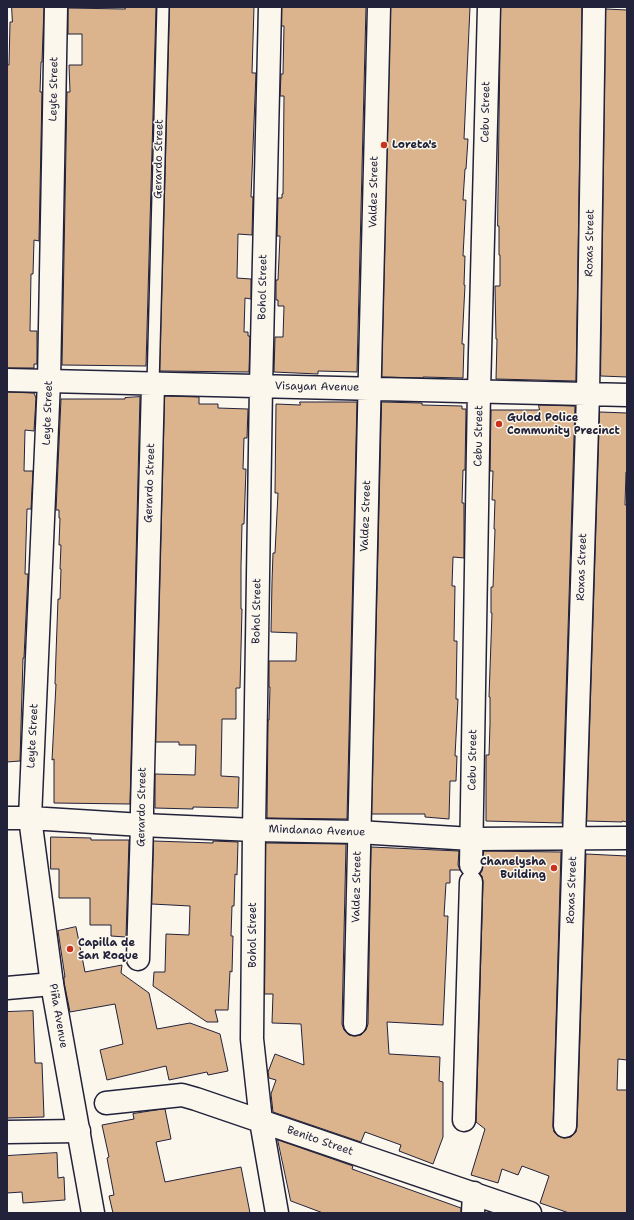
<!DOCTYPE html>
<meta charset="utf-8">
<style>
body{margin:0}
#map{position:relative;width:634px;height:1220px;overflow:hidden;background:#fbf7ec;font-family:"Shantell Sans",sans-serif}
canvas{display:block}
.frame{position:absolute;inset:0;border:8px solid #22223b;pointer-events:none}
</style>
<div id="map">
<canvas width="634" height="1220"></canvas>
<div class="frame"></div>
</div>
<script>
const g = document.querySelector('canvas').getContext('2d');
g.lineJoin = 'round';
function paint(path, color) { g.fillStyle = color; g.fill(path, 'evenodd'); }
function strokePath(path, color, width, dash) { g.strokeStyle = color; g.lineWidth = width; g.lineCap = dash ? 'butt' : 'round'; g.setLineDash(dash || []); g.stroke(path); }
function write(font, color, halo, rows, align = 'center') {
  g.font = font + ' "Shantell Sans",sans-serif'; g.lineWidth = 3; g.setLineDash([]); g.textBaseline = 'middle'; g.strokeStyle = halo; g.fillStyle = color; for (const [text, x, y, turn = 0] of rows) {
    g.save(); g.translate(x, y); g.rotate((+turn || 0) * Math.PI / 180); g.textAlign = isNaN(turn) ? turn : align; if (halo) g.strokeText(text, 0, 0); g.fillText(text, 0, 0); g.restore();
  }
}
const building = new Path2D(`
 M12,7H44L42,62H41L40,92H42L39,241L34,240L33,274H31L30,331H37V364H34V368H7V65H9L10,22H12Z
 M125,7H156L146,366L62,365L67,92H70L69,65H82V34H68V8L125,9Z
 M170,7H254L252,73H256L251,197H253L252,235L238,234L237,278L251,279V299L245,298L244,332H248V336H250L249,372L160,371Z
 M282,7H366L357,372L318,371V374L274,372L275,337H283L284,306H278V300H276V280H278L280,236H277L278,198H282V194H283L284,96H280L281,74H283L284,26H282Z
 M391,7H470L464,139H468L466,169H465L463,200H466L463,256H465L464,285H465L462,344H464L463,378L423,377V378L382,377Z
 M501,7H582L576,381L496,379L497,339H496L495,286H500V255H499V226H498Z
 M606,9L627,10V377L601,376Z
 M7,392L34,393L36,398L34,431L25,430L24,471H33L31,509H27L25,574H28L24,658H23L20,761L7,762Z
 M165,396L199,397V404H218V408L248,409L247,438H244L243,469H246L244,524H242L241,567V609H242L240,688H236V719H222L221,776L239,777L238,808L193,807V809L155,808V774L195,775L196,745H179V742H156Z
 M140,397L130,804L54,803V759L52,760L56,684H55L56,654L58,599H60L61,569H60L61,545H59L60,518H59V510H56L61,399H125V398Z
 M300,402H357L347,819L267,818L268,720H269L270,687H269V661H296L297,633L271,632L272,582L273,553H275L278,493H275L276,404L300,405Z
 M382,402L422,403V405L462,406V409H466L465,470H463L462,503H464V558L453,557L452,586H455L454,641H457L456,699H458L455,756H457L456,781H450L449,819L425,817V814H372Z
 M539,405L575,406L562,823L486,821V755H489L490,724V697H489L492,613H491V587H493L495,529H494L495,500H492L493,471H490L491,410H539Z
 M600,412L627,413V472H626L625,505H627V822L622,821V822L587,821Z
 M51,837L91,838V840H129L126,937L111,936V925H90V898H59V869H51Z
 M154,841L213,843V841L238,842L237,875L235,874L234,906H232L231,936H233L232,972L230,971L228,1010H215L218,1022H207L153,986L154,972H165L166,934L189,935L190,906L152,904Z
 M266,843L346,844L342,1024L344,1030L349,1035L354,1036L361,1035L366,1030L368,1024L371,847L459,851L458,865L460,870H450V883H446L444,916H448L443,1025L387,1022L389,1054L440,1057L439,1081L443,1082V1137L433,1164L399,1151L401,1145L365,1132L361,1142L273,1112L271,1094L276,1080L269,1078L268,1072L275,1054L304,1065L301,1024L272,1023L273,994H265Z
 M484,851L561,852L553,1126L554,1132L558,1136L564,1138L571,1137L576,1132L577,1126L586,854L627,856V1060L618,1059L617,1090H627V1213H569L540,1203L549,1176L522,1166L518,1175L502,1169L498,1183L471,1175L485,1129L476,1122L483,882L482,876L480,874L482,871L483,866Z
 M76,927L85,972L122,965L121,973L149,993L157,1029L190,1023L220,1034L228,1071L208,1075L207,1072L169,1080L166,1066L107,1080L100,1050L123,1044L115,1004L70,1012L64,982V977H65L58,931Z
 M33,1011L35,1063H42L44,1117L7,1118V1012Z
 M165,1109L171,1139L156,1142L165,1182L241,1167L250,1213H113L109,1196L114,1195L107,1158L109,1157L102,1125L134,1119L133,1114Z
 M278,1140L353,1166L352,1169L461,1208V1213H323L291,1201Z
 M57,1153L58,1178L64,1177L65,1200L23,1203L22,1192L7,1193V1156Z`);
paint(building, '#dbb38c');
strokePath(building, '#22223b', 1);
const lane = new Path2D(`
 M153,384L163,7`);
const street = new Path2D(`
 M270,7L261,386L254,830L252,1039L261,1121L277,1213
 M7,380L627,395
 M471,865L479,391L489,7
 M138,959L142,825V809L153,384
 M7,988L52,984
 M355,1024C361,685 371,346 379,7
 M106,1103L182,1095L196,1099L530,1213
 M464,1120L471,882
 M565,1126L588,394L594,7
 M7,1132L79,1131
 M473,1213L474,1193`);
const secondary = new Path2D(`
 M56,7L49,381L30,818L52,984L93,1213
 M7,818H30L142,825L254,830L358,832L472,839L627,838`);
strokePath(lane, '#22223b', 14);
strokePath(street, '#22223b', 25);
strokePath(secondary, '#22223b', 25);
strokePath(lane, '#fbf7ec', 11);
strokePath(street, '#fbf7ec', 22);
strokePath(secondary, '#fbf7ec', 22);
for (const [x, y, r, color] of [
 [384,145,4,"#c8321e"],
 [499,424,4,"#c8321e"],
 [554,868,4,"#c8321e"],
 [70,949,4,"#c8321e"]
]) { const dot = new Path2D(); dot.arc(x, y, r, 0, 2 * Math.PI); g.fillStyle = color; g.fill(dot); strokePath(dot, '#fbf7ec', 1.5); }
write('11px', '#22223b', '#fbf7ec', [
 ["Leyte Street",54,89,-89],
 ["Cebu Street",486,112,-89],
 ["Gerardo Street",159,159,-89],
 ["Valdez Street",374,192,-89],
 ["Roxas Street",590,243,-89],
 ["Bohol Street",263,287,-89],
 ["Visayan Avenue",317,387,1],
 ["Leyte Street",48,413,-88],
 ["Cebu Street",479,436,-89],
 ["Gerardo Street",150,483,-88],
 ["Valdez Street",366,516,-88],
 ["Roxas Street",582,567,-88],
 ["Bohol Street",257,611,-89],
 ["Leyte Street",33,736,-87],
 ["Cebu Street",473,760,-89],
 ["Gerardo Street",142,807,-89],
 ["Mindanao Avenue",317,831,2],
 ["Valdez Street",357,887,-89],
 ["Roxas Street",572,890,-88],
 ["Bohol Street",253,935,-90],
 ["Piña Avenue",58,1016,80],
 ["Benito Street",320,1141,19]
]);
write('bold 11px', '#22223b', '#fbf7ec', [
 ["Loreta's",392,145],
 ["Gulod Police",507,418],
 ["Community Precinct",507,431],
 ["Chanelysha",546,862,"right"],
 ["Building",546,875,"right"],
 ["Capilla de",78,943],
 ["San Roque",78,956]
], 'left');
</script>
